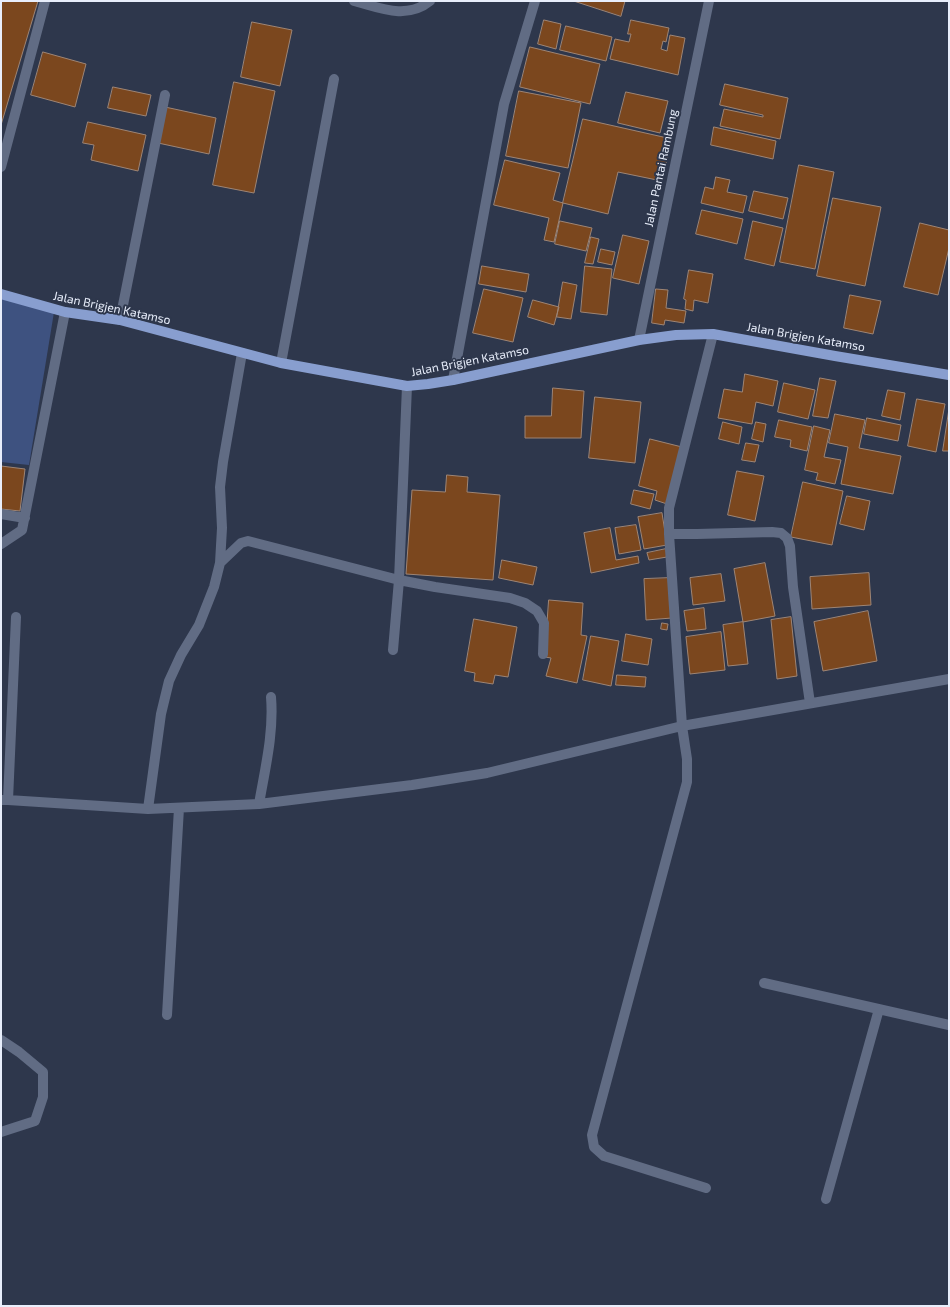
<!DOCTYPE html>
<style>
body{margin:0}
#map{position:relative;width:950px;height:1307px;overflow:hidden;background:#2e374c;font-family:"Exo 2",sans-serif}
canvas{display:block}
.frame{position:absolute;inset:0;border:2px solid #e8eefb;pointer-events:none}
</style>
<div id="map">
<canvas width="950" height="1307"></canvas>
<div class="frame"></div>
</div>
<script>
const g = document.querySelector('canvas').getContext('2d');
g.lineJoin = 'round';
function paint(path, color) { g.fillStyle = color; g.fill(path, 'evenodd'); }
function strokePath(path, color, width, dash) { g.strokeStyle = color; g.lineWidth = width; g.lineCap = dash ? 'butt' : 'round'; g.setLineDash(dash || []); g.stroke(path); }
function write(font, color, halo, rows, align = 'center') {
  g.font = font + ' "Exo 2",sans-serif'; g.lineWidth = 4; g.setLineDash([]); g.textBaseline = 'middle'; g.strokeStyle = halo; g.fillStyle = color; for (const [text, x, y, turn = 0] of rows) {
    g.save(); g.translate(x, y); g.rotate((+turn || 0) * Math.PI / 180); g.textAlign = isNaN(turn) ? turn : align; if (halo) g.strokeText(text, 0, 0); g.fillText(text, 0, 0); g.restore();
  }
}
paint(new Path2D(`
 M1,296L55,306L29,465L1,462Z`), '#3e5280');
const building = new Path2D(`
 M1,1H38L1,125Z
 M574,1H625L621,16Z
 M544,20L561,24L556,49L538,44Z
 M631,20L669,28L666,42L663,41L661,49L667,51L670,35L685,38L678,75L610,59L615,39L629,42L631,34H628Z
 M252,22L292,30L280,86L241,77Z
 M566,26L612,37L606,61L560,50Z
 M530,47L600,64L590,104L520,87Z
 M43,52L86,64L75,107L31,95Z
 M234,82L275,91L254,193L213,185Z
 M725,84L788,98L780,139L720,126L724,109L763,117V115L720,105Z
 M113,87L151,95L146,116L108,108Z
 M519,91L581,103L568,168L506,156Z
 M626,92L668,101L660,133L618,123Z
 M165,107L216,118L209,154L158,143Z
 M583,119L672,139L662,181L618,172L608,214L563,203Z
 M88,122L146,135L138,171L91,160L94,145L83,143Z
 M714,127L776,141L773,159L711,145Z
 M505,160L560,173L553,200L563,203L554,242L544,240L549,218L494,205Z
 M799,165L834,172L815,269L780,262Z
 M716,177L730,180L727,192L747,196L743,213L701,203L705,187L713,189Z
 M754,191L788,198L783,219L749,211Z
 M833,198L881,207L865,286L817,276Z
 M702,210L743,219L737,244L696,234Z
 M560,221L592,228L586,251L555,244Z
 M753,221L783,228L774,266L745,259Z
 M920,223L949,230V248L938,295L904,287Z
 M623,235L649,241L639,284L613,278Z
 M591,237L599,239L593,264L585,263Z
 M601,249L615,252L612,265L598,262Z
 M482,266L529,274L526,292L479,284Z
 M585,266L612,269L607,315L581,312Z
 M689,270L713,274L708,303L694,300L693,311L685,309L686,300L684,299Z
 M563,282L577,285L571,319L557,317Z
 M484,289L523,298L513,342L473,333Z
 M656,289L668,290L666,308L686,311L684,323L665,320L664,325L652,323Z
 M850,295L881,301L873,334L844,328Z
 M533,300L559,307L554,325L528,317Z
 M745,374L778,381L773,406L756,402L752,424L718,418L724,389L742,392Z
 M820,378L836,381L828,418L813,416Z
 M784,383L815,390L808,419L778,412Z
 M553,388L584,391L581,438H525V416H551Z
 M888,390L905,393L900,420L882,416Z
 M595,397L641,402L635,463L589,458Z
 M917,399L945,404L936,452L908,446Z
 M949,409V451H943Z
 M835,414L865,420L859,448L901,456L893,494L841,484L848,447L829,443Z
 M867,418L901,425L898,441L864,434Z
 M779,420L812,427L807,451L790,447L791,440L775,437Z
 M723,422L742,427L739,444L719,439Z
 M756,422L766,424L763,442L752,439Z
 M814,426L830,430L824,457L841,460L835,484L816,480L818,473L805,470Z
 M650,439L682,447L667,504L655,500L657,491L639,486Z
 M746,443L759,445L755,462L742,460Z
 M1,466L25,469L20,511L1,509Z
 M737,471L764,476L755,521L728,515Z
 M447,475L468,477L467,492L500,495L493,580L406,574L412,490L445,492Z
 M803,482L843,491L832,545L791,537Z
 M634,490L654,494L650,509L631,504Z
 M847,496L870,501L864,530L840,524Z
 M662,513L667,545L644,549L638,517Z
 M636,525L641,550L619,554L615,528Z
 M610,528L616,560L638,556L639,563L591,573L584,533Z
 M666,549L667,557L649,560L647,553Z
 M502,560L537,567L533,585L499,578Z
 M765,563L775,616L743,622L734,569Z
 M869,573L871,605L812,609L810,577Z
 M721,574L725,601L693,605L690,578Z
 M670,578L672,618L646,620L644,579Z
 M549,600L583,603L581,635L587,636L577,683L546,676L551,658L545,657Z
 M704,608L706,629L687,631L684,611Z
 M868,611L877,661L823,671L814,622Z
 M791,617L797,676L777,679L771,620Z
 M474,619L517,627L508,677L495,675L493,684L474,681L475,673L465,671Z
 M743,622L748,664L728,666L723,625Z
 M662,623L668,624L667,630L661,629Z
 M721,632L725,670L690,674L686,637Z
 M626,634L652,639L648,665L622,661Z
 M591,636L619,641L611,686L583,680Z
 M617,675L646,677L645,687L616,685Z`);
paint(building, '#7b471e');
strokePath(building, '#9e8575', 1);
strokePath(new Path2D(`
 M1,1040L19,1052L43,1072V1097L35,1121L1,1132`), '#616c84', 10);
strokePath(new Path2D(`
 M354,1C380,8 407,20 430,1
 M1,167L45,1
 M120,320L165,95
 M639,340L709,1
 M281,363L334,79
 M453,380L504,104L535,1
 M407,386L399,580L435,587L510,598L525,603L537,611L544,623L543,654
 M1,514L25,518
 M669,534H697L772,532L781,533L787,538L790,546L793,587L810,703
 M1,544L22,530L65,312
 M220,563L241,543L248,541L399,580L393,650
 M1,800H8L16,617
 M8,800L148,809L259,804C265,769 274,733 271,697
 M259,804L412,785L487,773L682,726L949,679
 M148,809L161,714L169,681L181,655L199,625L214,587L220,563L222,528L220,487L223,462L242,353
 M764,983L949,1025
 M167,1015L179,808
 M706,1188L604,1156L594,1147L592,1135L687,782V759L682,726L669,534V508L713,334
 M826,1199L879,1009`), '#616c84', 10);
strokePath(new Path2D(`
 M1,294L65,312L120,320L281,363L407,386L428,384L453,380L639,340L676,335L713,334L835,356L949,375`), '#889ecf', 10);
write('12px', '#e8eefb', '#2e374c', [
 ["Jalan Pantai Rambung",661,168,-78],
 ["Jalan Brigjen Katamso",112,308,12],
 ["Jalan Brigjen Katamso",806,337,10],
 ["Jalan Brigjen Katamso",470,361,-11]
]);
</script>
